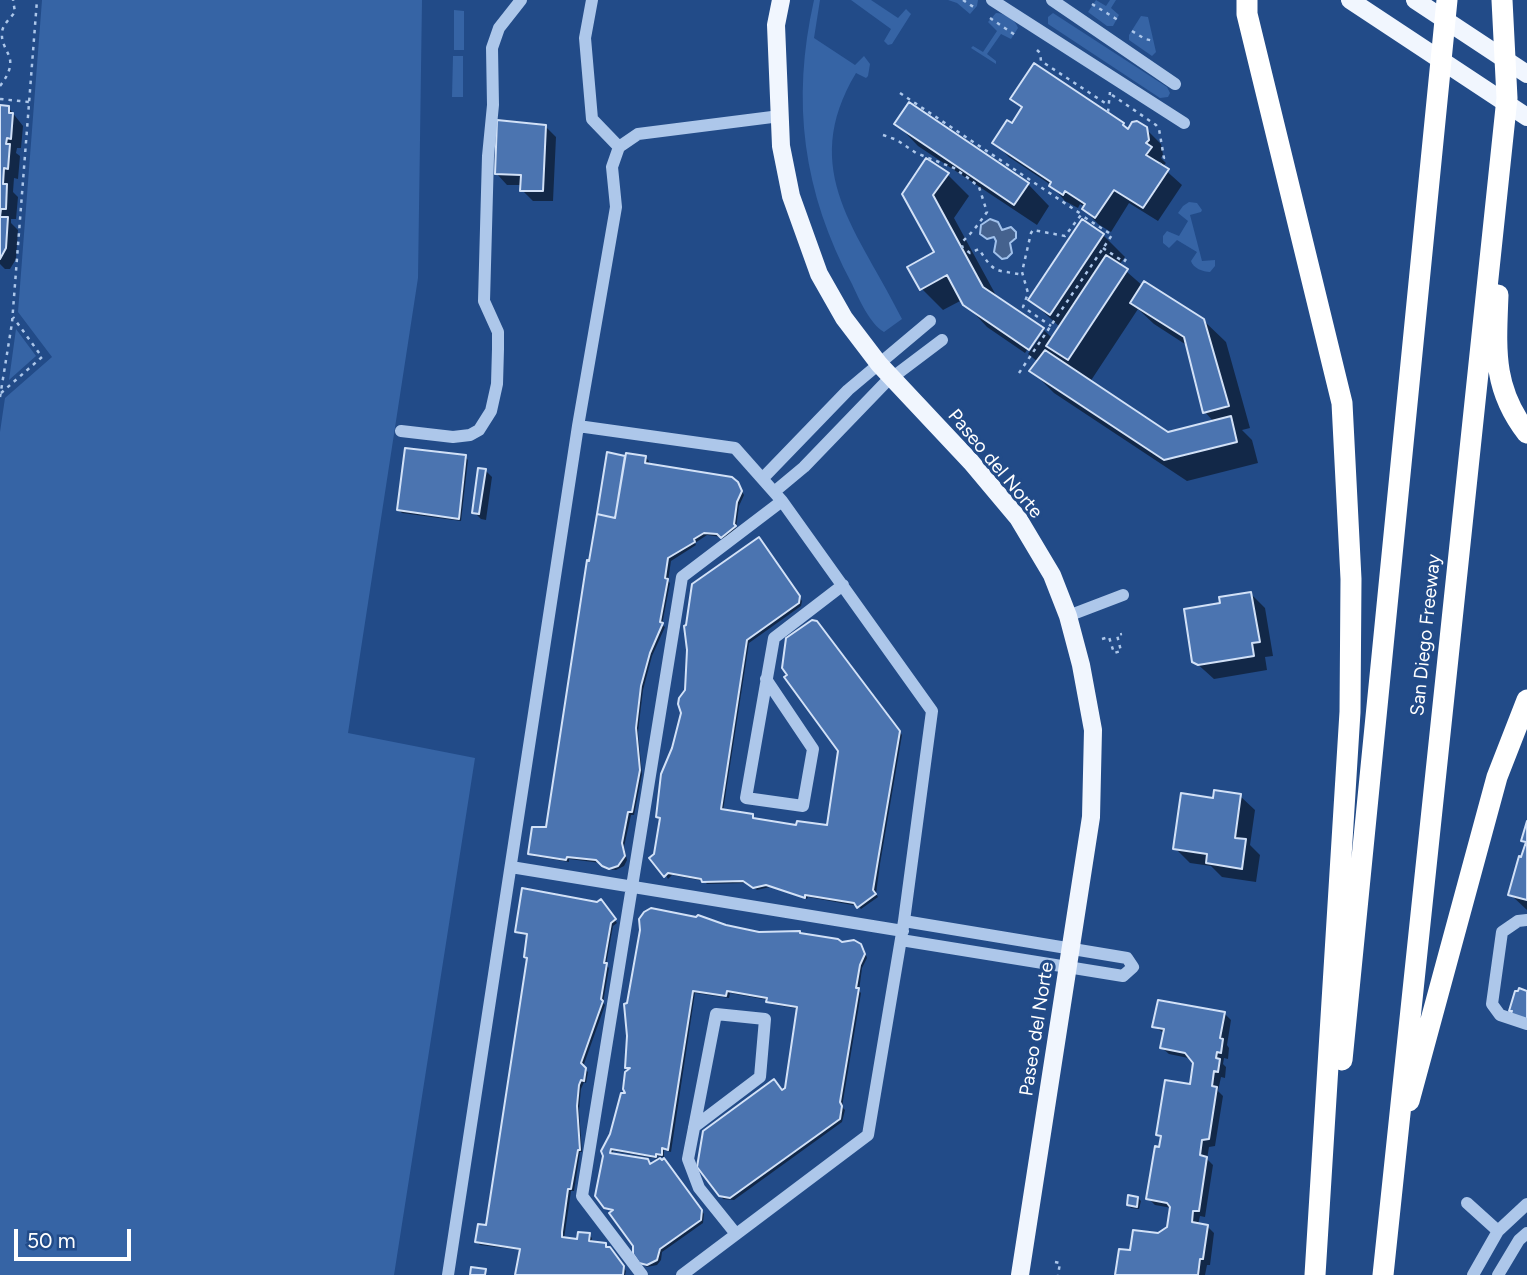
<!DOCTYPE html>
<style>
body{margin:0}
#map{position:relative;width:1527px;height:1275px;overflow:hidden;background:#224b88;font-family:Figtree,sans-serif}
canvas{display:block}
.scale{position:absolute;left:14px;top:1229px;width:117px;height:32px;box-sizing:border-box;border:4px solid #fff;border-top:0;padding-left:9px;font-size:21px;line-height:24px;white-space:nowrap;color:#fff;-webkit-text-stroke:5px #224b88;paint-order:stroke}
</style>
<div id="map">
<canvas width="1527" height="1275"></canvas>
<div class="scale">50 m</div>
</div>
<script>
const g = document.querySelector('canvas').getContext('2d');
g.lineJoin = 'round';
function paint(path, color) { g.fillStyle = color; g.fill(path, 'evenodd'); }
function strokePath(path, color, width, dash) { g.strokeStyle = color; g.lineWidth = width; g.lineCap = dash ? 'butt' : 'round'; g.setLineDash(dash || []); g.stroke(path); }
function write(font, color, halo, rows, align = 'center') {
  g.font = font + ' Figtree,sans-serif'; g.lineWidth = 6; g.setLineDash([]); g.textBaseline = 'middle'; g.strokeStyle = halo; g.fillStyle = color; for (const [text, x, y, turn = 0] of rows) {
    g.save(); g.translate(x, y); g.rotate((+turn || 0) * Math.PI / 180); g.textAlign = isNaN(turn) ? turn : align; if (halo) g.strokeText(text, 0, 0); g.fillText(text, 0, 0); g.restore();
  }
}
paint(new Path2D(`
 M42,0H422L418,278L348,733L475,758L394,1275H0V432L5,398L52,357L18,312Z
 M814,0H820L814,38L855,65L864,56L870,64L868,76L866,78L856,73C797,171 860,233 902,319L884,332C870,324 859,299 852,284C803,192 791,102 814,0Z
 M851,0H871L898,18L906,9L911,14L892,44L888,45L884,41L891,29Z
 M948,0H978L977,6L970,14L957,3Z
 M1096,0L1106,6L1110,0H1116L1111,8L1119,15L1113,26H1107L1088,12Z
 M454,10L464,11V50H454Z
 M996,13C1004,13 1016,20 1018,28L1011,39L1001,34L987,54L996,61V64L971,48L973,46L983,52L997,31L988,22Z
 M1053,13L1167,87L1170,93L1168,97L1160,98L1048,24V17Z
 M1141,16L1148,17L1156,52L1152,56L1129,40V35Z
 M453,56H463V97H452Z
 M1189,202L1197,203L1202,210L1201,212L1190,215L1202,261L1215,260V266L1210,272C1203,272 1193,268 1191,261L1197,252L1177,240L1169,248L1163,243V236L1167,231L1179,236L1188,221L1178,213L1183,206Z
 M16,329L36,356L9,380Z`), '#3664a5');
const water = new Path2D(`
 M990,219L998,222L1002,230L1011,227L1016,232V238L1010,243L1012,253L1007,258L1002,259L994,252L996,241L994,237L987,239L980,234L981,225Z`);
paint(water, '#45628e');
strokePath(water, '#a1c1eb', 2);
paint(new Path2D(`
 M1013,99L1123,124L1129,130L1146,129L1161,144L1163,155L1161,158L1166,163L1162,167L1182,185L1158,221L1129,203L1111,232L1098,224L1084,209L1085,207L1080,204L1078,208L1065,201L1051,185L1009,157L995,143L1012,126L1023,109Z
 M0,107H8L23,126L21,148H17L16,153L20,156L18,179L14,178L13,192L18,197L16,219H11V223L18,230L16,259L10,269H5L0,264Z
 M897,124L1028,184L1049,206L1037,225L918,146Z
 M545,126L556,137L553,201H533L522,190V185H507L497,174Z
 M947,174L969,196L954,218L998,299L1043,329L1053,339L1060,327L1030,300L1103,235L1125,257L1119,265L1143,286L1203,320L1226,342L1250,428L1242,430L1252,440L1258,463L1187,481L1054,393L1032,371L1038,362L1028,354L1044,331H1039L1025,353L987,327L962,300L943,310L921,288L937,253L904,195ZM1138,309L1154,324L1188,346L1205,412L1214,422L1168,434L1090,382Z
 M465,457L468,460L461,521L402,513L399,510Z
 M625,458L627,460L646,458L649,461L648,465L737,483L744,495L739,506L736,528L725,540L721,537L707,535L695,543L696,545L671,561L668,581L670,583L662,625L665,627L652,656L643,690L638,732L642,774L634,815H631L624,847L627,860L624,866L616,870L606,869L601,863L569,859V862L533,856L530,853L548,829Z
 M485,470L492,477L486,520L481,519L474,512Z
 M761,542L802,601L801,606L749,643L723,811L753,815L755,820L797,827H829L840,751L819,626L902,735L880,864L876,894L878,897L861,909L858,906L808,897L807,899L770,887L757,890L747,883L707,884L704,881L672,875L668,879L655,855L661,820L658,816L687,691L686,627Z
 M1251,594L1265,608L1273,656L1265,657L1267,670L1214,679L1194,661L1222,605Z
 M1240,796L1255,810L1250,845L1260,855L1256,882L1222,877L1211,866L1190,863L1175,848L1214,800Z
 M1527,827V910L1510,894L1527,844L1523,840Z
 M604,904L617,923L613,926L606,965L609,968L603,1003L605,1005L583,1067L588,1072L586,1083L584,1082L581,1089L579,1110L582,1152H580L574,1191H571L564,1239L579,1241L589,1235L592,1238L591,1243L605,1245L612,1252L626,1271L625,1275H517L521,1250L480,1245L477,1242L487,1227L528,958L529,935L520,934L517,931Z
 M738,930L759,933L802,935L860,946L864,949L867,958L862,968L859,991L861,993L842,1107L845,1110L842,1122L734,1200L723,1199L720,1195L783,1092L787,1089L799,1009L771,1004L768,1000L730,993L729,998L695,993L671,1152L664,1150V1157L656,1156L659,1159L613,1151L612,1156L648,1161L652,1165L667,1163L704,1214L703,1223L662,1252L661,1260L657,1265L647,1267L641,1263L635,1245L614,1211L609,1210L597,1195L627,1094L630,1070L627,1067Z
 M1224,1013L1231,1020L1227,1045L1229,1048L1228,1059L1224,1058L1223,1064L1226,1067L1225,1078L1221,1077L1218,1091L1223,1096L1215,1146L1209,1147L1207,1159L1213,1165L1205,1217L1200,1216L1198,1225L1208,1227L1214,1233L1210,1265H1207L1205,1275H1118L1131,1252L1169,1228L1172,1208L1155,1205L1148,1198L1162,1138L1158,1134L1191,1086L1195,1062L1193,1059L1169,1054L1162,1048L1165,1034L1154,1026Z
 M1138,1198L1141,1201L1139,1209L1131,1208L1128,1205Z`), '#0007');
const building = new Path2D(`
 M1034,63L1124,123L1123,125L1128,129L1132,122L1137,121L1147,127L1149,140L1146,143L1152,147L1146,155L1169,169L1143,208L1114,190L1095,218L1082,209L1085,204L1065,191L1063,195L1049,186L1051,182L992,143L1007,120L1012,123L1022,107L1010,99Z
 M909,102L1029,183L1014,205L894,124Z
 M0,105L9,106V113H13L11,139L7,138L6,144H10L8,169L4,168L3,184H7L6,209H1L0,217H8L6,248L0,259Z
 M497,120L546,125L543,191H520L521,175L495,174Z
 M926,158L949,173L933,195L983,287L1044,328L1029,350L963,305L947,275L920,290L907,267L934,252L902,194Z
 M1082,219L1104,234L1050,315L1028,300Z
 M1106,255L1128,269L1068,360L1046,346Z
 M1144,281L1204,319L1229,406L1203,413L1184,337L1130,303Z
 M1045,350L1168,432L1231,416L1237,442L1164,460L1029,371Z
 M405,448L466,455L459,519L397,510Z
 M607,452L625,456L615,518L597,514Z
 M626,453L646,456L645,463L732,477L738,482L742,491L737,502L734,524L736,526L721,538L717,534L704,533L694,539L695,542L668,558L665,578L668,579L660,622L663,623L650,653L641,686L636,728L640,770L632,812H628L622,843L625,856L618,866L609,869L602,866L596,860L567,857L566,860L528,854L532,827H546L587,560L589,561L597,514L615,518Z
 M478,468L486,469L479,514L472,513Z
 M759,537L800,596L799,603L747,640L721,809L753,814V818L796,825L797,821L827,825L838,751L784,677L787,675L782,668L786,638L812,620L817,621L900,731L878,860L873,890L876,894L857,908L854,903L805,895V898L766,885L753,888L743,881L702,882L701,879L668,873L664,877L649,858L654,854L660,818L656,817L661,774L672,748L681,713L678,704L679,698L685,690L687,650L684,626L686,625L692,584Z
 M1251,592L1260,642L1252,643L1254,656L1198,665L1192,662L1184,609L1220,603L1219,597Z
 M1214,790L1241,794L1235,838L1246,839L1242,869L1206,863L1207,854L1173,849L1181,793L1213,798Z
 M1527,821V900L1508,895L1519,856L1521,857L1526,842L1521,841Z
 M522,888L597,902L601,899L616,919L611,923L604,963H607L601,999L603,1001L581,1063L586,1068L584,1081L581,1080L579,1085L577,1106L580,1150H578L571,1189H568L562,1232V1237L577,1239L578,1232L590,1233L589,1241L606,1243V1247H610L624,1266L623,1275H515L520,1249L475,1242L478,1224L486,1225L527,958L524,957L527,934L515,932Z
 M651,908L696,917L698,915L726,925L759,932L800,931V933L838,939L842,942L854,940L861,944L865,954L860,965L856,988H859L840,1102L842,1106L840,1119L730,1198L719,1196L697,1167L703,1131L774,1079L782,1090L785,1088L797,1007L766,1002L767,998L727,991L726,996L693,991L668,1150L662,1148V1155L656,1154V1157L611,1149L610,1153L648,1159L650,1164L660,1158L662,1160L664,1158L702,1210L701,1220L660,1249L657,1260L647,1265L639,1263L633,1254V1246L609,1213L613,1210L604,1208L595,1196L603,1156L601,1151L610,1134L621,1093H625L623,1089L625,1072L630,1068H625L627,1036L624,1004L627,1003L640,930L639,919L644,912Z
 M1519,988L1527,991V1021L1510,1016L1512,1011H1509L1515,991H1518Z
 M1158,1000L1225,1012L1220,1038L1223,1039L1221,1053L1217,1052L1216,1058L1220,1059L1218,1072L1214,1071L1212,1086L1217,1087L1209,1139L1202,1140L1200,1155L1207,1157L1199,1211H1193L1192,1222L1208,1225L1203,1259H1200L1198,1275H1115L1119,1249L1130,1250L1133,1230L1158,1233L1167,1227L1170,1207L1167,1203L1146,1199L1155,1146L1159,1147L1161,1136L1156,1135L1165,1080L1190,1084L1193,1063L1185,1053L1160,1048L1164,1029L1152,1027Z
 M1128,1195L1138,1197L1137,1207L1127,1205Z
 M471,1267L486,1269L485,1275H470Z`);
paint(building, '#4b74b0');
strokePath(building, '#d2e1f7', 2);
strokePath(new Path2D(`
 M963,0L975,8
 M1092,4L1118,20
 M990,18L1015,35
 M1132,31L1145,39L1154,41
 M1037,50L1040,53L1041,61L1108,105
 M0,86C23,56 0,53 2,32C3,24 10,19 15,12L13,0
 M900,93L1081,214
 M1112,95L1156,125L1159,129L1164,158L1160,164
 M0,99L29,102
 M1108,112L1110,92
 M883,135L897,140L916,153L954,168L968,178L979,187L987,212C980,222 972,233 963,241L962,247L970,253L979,249C995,275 995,269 1023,275
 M1103,248L1124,262L1126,259
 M1019,373L1112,235L1081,215L1065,236L1033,230L1031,233L1022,272L1028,293L1023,307L1051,326
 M1,393L42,357L13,317
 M0,397L12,323L37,0
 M1102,639L1109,637L1114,653L1121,651L1117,635L1122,634
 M1055,1262L1060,1263L1058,1275`), '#adc7ea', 2.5, [3.5, 5]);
strokePath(new Path2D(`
 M592,0L585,38L592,119L619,147
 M992,0L1184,123
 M1052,0L1175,84
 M578,426L735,448L782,501L932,711L904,921L868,1135L682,1275
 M401,431L453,437L470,435L479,430L491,411L497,384L498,349V332L484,301L488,156L493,105L492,48L499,28L521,0
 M763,478L848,390L930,321
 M774,492L804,467L885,383L942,340
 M1068,616L1123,595
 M766,679L813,749L803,806L746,798L774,638L843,585
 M511,867L903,931
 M1527,920L1518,921L1502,932L1492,1004L1500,1015L1527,1024
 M901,940L1123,976L1133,967L1127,958L904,921
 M694,1127L760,1077L765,1019L716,1014L688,1159L699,1188L736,1234
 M1467,1203L1498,1231
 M448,1275L578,426L616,207L612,167L619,147L638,134L780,116
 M642,1275L582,1196L682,577L782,501
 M1473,1275L1498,1231L1527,1204
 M1498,1275L1519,1240L1527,1233`), '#adc7ea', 12);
strokePath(new Path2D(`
 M781,0L776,25L781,146L791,196L819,274L844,318L879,364L971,462L1018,518L1052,575L1068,616L1081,665L1093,730L1091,817L1020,1275
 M1350,0L1527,117
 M1415,0L1527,74`), '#f1f6fe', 18);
strokePath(new Path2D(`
 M1247,0V14L1342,403L1351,579L1350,712L1315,1275
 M1498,295C1496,349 1492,388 1527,433
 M1342,1060L1447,0
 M1409,1101L1497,777L1527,700
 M1383,1275L1507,98L1502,0`), '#fff', 21);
write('19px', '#fff', '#224b88', [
 ["Paseo del Norte",995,464,50],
 ["San Diego Freeway",1426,635,-84],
 ["Paseo del Norte",1037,1029,-81]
]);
</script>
